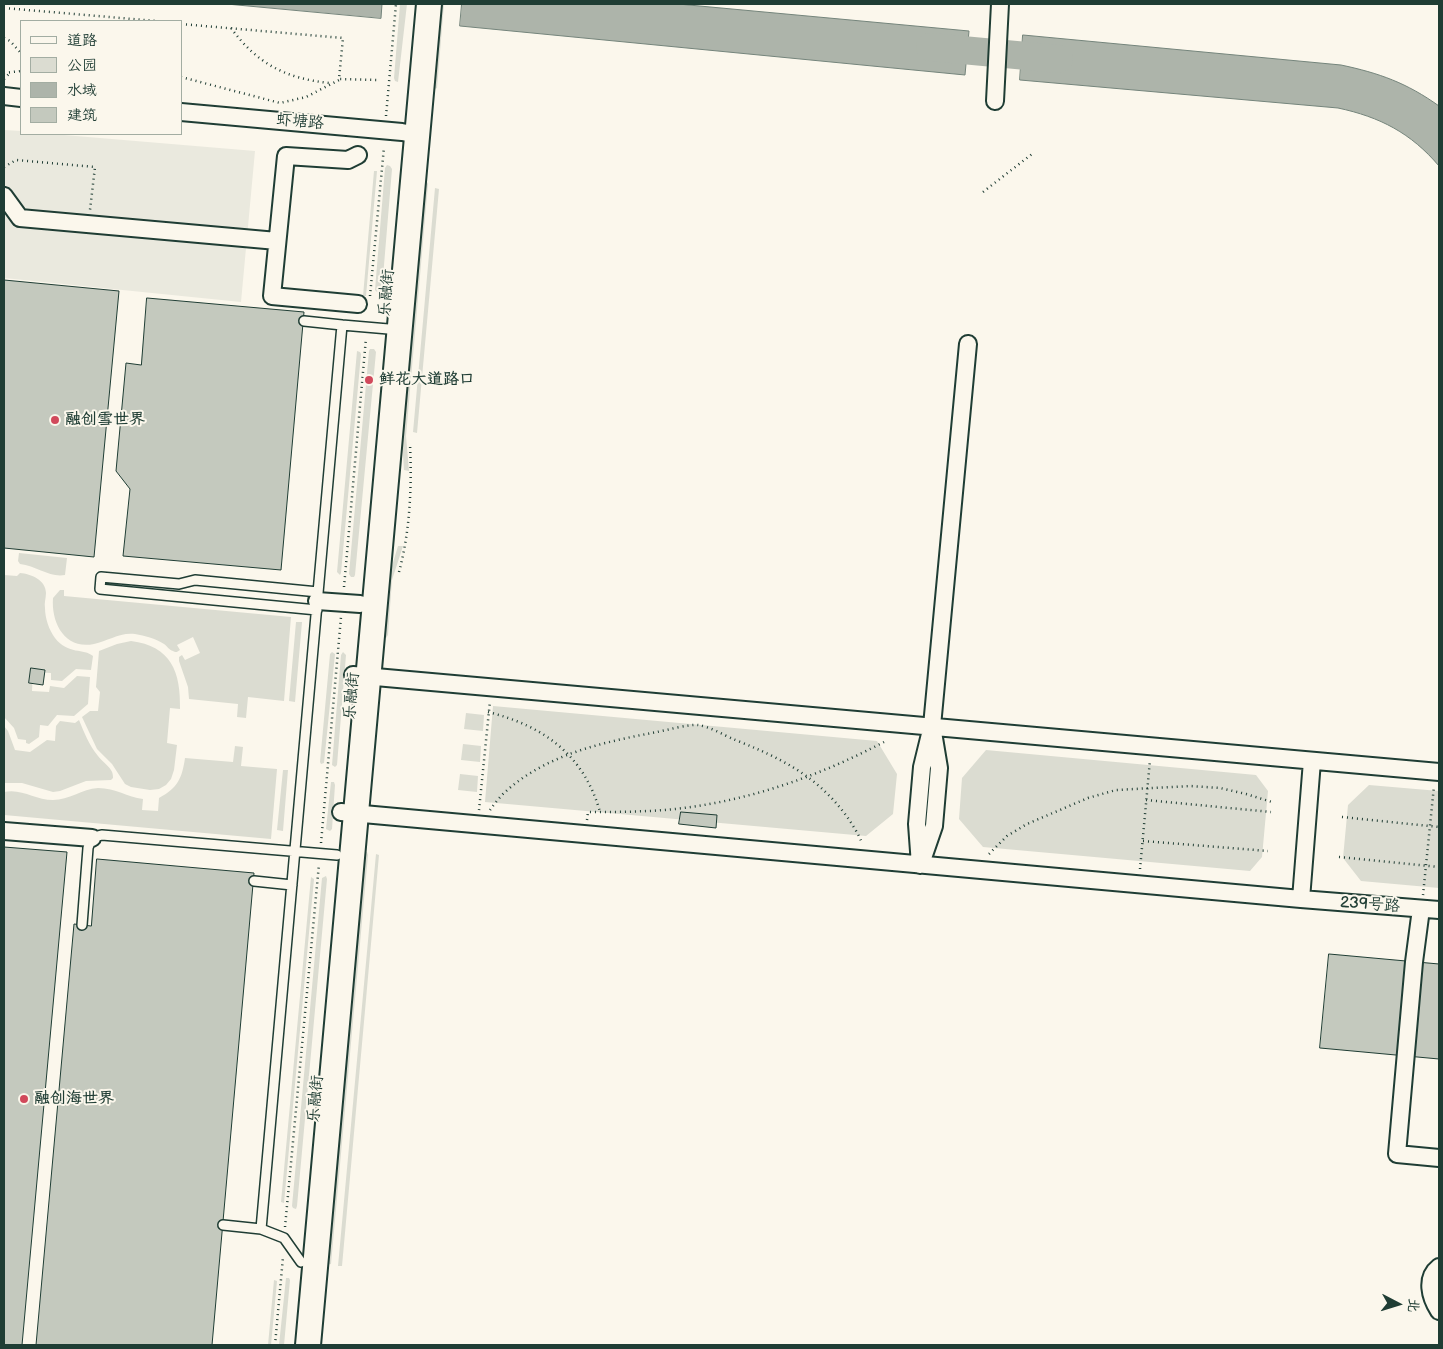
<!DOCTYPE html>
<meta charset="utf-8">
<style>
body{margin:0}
#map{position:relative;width:1443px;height:1349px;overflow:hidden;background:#fbf7ec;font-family:"Balsamiq Sans","LXGW WenKai TC",sans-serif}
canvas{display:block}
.frame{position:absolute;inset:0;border:5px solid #1f3d34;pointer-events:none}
.legend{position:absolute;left:20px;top:20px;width:162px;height:115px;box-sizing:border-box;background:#fbf7ec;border:1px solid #a3ada2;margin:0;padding:6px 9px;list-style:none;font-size:15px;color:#1f3d34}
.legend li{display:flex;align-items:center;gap:10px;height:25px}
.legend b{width:25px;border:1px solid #a3ada2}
.north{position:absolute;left:1373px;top:1279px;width:50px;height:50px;-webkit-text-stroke:4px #fbf7ec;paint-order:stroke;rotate:95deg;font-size:14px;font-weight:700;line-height:20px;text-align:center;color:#1f3d34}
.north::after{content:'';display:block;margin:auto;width:18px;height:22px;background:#1f3d34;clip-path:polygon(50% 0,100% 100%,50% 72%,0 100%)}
</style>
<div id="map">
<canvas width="1443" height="1349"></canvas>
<div class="frame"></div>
<ul class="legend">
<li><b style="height:6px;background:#fbf7ec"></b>道路</li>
<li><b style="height:14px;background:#dbdcd1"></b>公园</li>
<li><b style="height:14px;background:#adb4aa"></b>水域</li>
<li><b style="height:14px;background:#c4c9be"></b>建筑</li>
</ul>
<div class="north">北</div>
</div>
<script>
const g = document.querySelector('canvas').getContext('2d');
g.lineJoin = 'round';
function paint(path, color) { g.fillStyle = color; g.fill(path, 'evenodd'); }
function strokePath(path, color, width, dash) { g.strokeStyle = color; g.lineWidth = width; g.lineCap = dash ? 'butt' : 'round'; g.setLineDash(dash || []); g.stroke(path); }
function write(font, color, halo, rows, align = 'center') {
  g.font = font + ' "Balsamiq Sans","LXGW WenKai TC",sans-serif'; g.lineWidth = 4; g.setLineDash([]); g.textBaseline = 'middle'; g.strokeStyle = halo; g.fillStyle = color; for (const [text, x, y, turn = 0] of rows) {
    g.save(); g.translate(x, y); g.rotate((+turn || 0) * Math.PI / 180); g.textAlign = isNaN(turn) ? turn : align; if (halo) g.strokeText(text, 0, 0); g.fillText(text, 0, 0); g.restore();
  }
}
paint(new Path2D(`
 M4,130L21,131V134H52L255,151L241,302L4,278Z`), '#eae9de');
paint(new Path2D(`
 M400,4H407L398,82L395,81L394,78Z
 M438,4H444L437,88L433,90Z
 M387,165L390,166L392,169L382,289L380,292H377L375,290L385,168Z
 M374,171H377L366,296H363Z
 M423,182H427L428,184L406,436L409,471L404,470L401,426Z
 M435,188L439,189L417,433L413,432Z
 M370,349H374L376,352L355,575L354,577H351L349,574L369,351Z
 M357,351L360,352L361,354L341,573L340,575L337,572Z
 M398,546H403L392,580L388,635L386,638L383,637L386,586Z
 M19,553L67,558L65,575C50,578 37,566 20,564L18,561Z
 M20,573C31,574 46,580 46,593C46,598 44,603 45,608C45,618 49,630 55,638C68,655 84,648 93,656L91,670L76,669L62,681L51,680V673L33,672L32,691L49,692L50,686L64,688L77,676L90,677L88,704L74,716L57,715L48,726L40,725L39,737L29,744L26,743V740L18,739L14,728L4,717V575L17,576Z
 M60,590H64V596L291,617L284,701L248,697L246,718L237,717L238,704L189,699L188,687L179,661V657L182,655L185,660L200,653L193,637L177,645L180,650C177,652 176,653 173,651C169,650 167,646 164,644C155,638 145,636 135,634C120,632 108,641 94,644C65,650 51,623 53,598Z
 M296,622H302L295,702L289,701Z
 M131,641C171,646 181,672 180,709L170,708L167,743L177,745L174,770L171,779L166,785L159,789L150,790L131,787L125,784L112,764L97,749L82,717L90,711H98L100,692L96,687L99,651L117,644Z
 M332,652L335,654L324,763L321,764L320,762L330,654Z
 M343,652L346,655L337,765L335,767L332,765L341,655Z
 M493,706L877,741L897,774L893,814L866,836L485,802Z
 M466,713L484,715L483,731L464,729Z
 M79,720C84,732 89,745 98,756C103,763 114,768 113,778L111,780L86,781L60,791L53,792L22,783H4V726L8,731L15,750L30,752L47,740L55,741L56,726L60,721L75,723Z
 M463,744L481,746L480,762L461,760Z
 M235,746L243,747L241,766L277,769L271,839L4,815V792C22,788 35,800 53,800C69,800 82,789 98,788C116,788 127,797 143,799L142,810L158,811L159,798C178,788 182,778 185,758L233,762Z
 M986,750L1256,775L1268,791L1262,857L1250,871L983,847L959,819L962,778Z
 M283,770H288L283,831L277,830Z
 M460,774L478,776L477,792L458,790Z
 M331,782H334L335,785L332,829L330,831L326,829Z
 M1369,785L1439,791V888L1361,881L1343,858L1348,805Z
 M364,852H367L368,855L331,1264L326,1265Z
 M376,854L379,855L342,1266H338Z
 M326,876L327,879L297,1206L296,1209L293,1208L292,1206L322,878Z
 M311,877L314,879L284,1203L281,1202Z
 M286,1278H289L290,1280L284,1345H279Z
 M274,1280L277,1281L271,1345H268Z`), '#dbdcd1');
const water = new Path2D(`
 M227,4H382L381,18Z
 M462,4H678L969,31L965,75L460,26Z
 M1023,35L1341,65C1379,73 1407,83 1439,106V166C1411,133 1380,117 1338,108L1020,80Z`);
paint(water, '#adb4aa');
strokePath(water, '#74847b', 1);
strokePath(new Path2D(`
 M930,47L1059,59`), '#adb4aa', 28);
const building = new Path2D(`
 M4,280L119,291L94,557L4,548Z
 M147,298L304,312L281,570L123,556L130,489L116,471L126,363L141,365Z
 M31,668L45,670L43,685L29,683Z
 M681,812L717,815L716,828L679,824Z
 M4,847L67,852L22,1345H4Z
 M97,859L254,873L212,1345H36L74,924L91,926Z
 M1329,954L1439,964V1059L1320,1048Z`);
paint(building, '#c4c9be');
strokePath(building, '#1f3d34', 1);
const lane = new Path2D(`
 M304,321L342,325
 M317,610L100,589L101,577L179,584L195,580L318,592
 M254,881L292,885
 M82,925L88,848C90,840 94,836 102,835L337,855
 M223,1225L261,1229
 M301,1262L284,1238L261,1229L342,325L400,330`);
const street = new Path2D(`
 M4,96L21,98
 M995,101L1000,4
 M181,112L402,132L418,135
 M358,155L348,160L286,156L272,296L358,304
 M4,196L20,218L277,241
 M317,601L360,604
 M353,675L1439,772
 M341,812L1301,899L1439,910
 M4,831L92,838
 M923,858L934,826L939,768L933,732
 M920,865L917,824L922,767L932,726L968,344
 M1301,899L1312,761
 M1421,909L1414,962L1397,1154L1439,1158
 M1439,1267C1425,1278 1430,1297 1439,1311`);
const secondary = new Path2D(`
 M308,1345L429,4`);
strokePath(lane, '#1f3d34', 12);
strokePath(street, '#1f3d34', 20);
strokePath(secondary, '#1f3d34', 28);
strokePath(new Path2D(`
 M4,8L156,21
 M181,24L343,38L339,79L379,80
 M231,28C257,64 287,79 330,83
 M4,38L10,41L21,53
 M4,73L21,71
 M181,77L280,103L306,97L339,80
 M4,79L10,73
 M386,116L396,4
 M4,167L16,160L95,167L90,210
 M983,192L1032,154
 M370,296L384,147
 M399,572C410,531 412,487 410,444
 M344,587L366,338
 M488,712C544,726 584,755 600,812
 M1146,800L1271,812
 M479,810L490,701
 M490,810C494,804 499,798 504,793C546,754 604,742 657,732C667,730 690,724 698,725C708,726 724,735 733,739C778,757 815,774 845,814C851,822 858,833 862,843
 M1342,817L1439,827
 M587,820L588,812C617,812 646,812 675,809C749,801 819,776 884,742
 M1143,841L1268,851
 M321,843L341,617
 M989,854L1007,836L1027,824L1088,798L1116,790L1190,786L1220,788L1246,794L1272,802
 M1339,857L1439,867
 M1140,869L1150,760
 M1423,895L1434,786
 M285,1227L319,864
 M275,1345L283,1257`), '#1f3d34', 2.5, [1, 4]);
strokePath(lane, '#fbf7ec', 9);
strokePath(street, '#fbf7ec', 16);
strokePath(secondary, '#fbf7ec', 24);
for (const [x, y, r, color] of [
 [369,380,5,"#d1495b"],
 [55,420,5,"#d1495b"],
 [24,1099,5,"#d1495b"]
]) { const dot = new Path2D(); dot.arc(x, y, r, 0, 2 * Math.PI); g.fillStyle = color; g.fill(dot); strokePath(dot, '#fbf7ec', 2); }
write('16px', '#1f3d34', '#fbf7ec', [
 ["虾塘路",300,122,5],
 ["乐融街",387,293,-85],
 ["乐融街",352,696,-85],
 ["239号路",1370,905,4],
 ["乐融街",316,1099,-85]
]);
write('bold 16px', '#1f3d34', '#fbf7ec', [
 ["鲜花大道路口",379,380],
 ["融创雪世界",65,420],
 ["融创海世界",34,1099]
], 'left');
</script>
